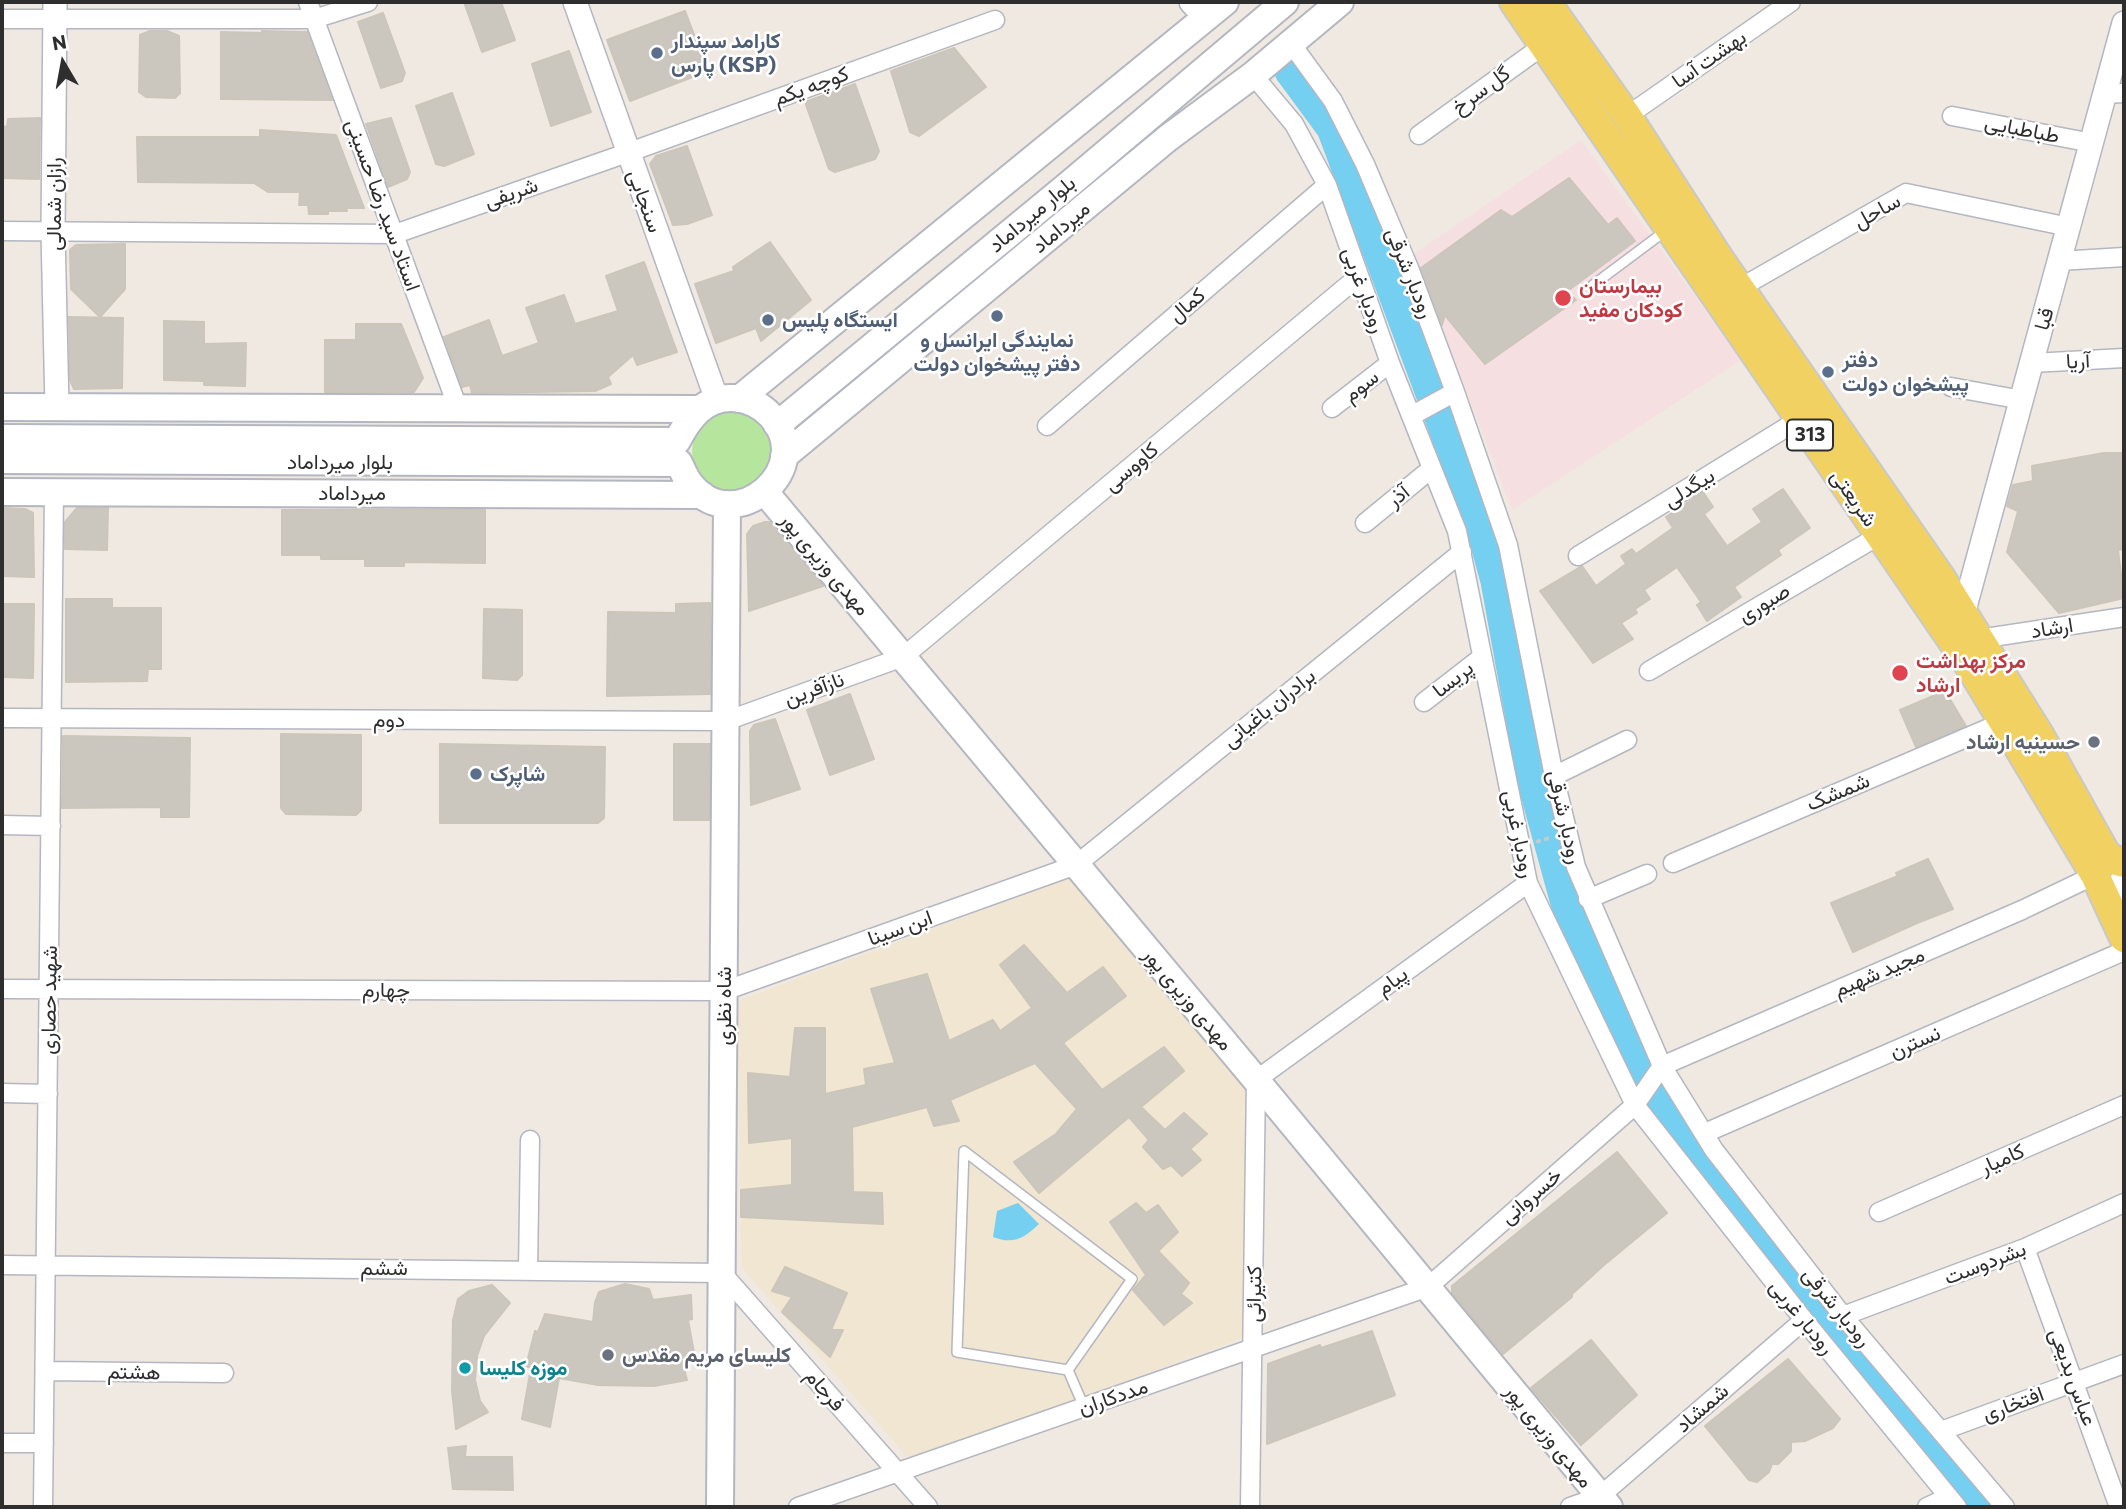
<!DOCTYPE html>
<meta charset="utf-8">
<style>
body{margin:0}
#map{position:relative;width:2126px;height:1509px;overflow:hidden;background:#efe9e1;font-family:Commissioner,sans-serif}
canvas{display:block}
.frame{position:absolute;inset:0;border:4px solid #2e2e2e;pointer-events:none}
.north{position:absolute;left:28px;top:28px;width:70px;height:70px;-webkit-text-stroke:5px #fff;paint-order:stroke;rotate:350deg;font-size:19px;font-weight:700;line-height:28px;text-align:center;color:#2e2e2e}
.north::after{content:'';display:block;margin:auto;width:24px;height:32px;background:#2e2e2e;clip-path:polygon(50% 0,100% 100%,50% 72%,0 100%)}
</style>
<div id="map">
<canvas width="2126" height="1509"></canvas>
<div class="frame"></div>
<div class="north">N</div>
</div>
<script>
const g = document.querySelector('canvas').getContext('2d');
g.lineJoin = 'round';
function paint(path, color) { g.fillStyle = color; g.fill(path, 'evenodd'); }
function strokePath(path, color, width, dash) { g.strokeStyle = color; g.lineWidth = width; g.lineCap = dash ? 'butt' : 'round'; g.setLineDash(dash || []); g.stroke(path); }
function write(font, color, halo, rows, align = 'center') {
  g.font = font + ' Commissioner,Vazirmatn,sans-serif'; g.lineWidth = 5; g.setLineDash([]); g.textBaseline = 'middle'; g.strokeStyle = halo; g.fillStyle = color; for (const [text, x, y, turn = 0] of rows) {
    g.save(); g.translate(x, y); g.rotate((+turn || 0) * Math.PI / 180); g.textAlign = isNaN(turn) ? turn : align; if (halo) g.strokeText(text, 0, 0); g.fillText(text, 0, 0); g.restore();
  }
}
paint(new Path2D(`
 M1073,877L1247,1086L1243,1338L910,1460L742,1268L737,1001Z`), '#f0e6d1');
paint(new Path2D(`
 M1581,140L1741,360L1512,510L1414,254Z`), '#f5dfe0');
paint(new Path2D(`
 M692 452a40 40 0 1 1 80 0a40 40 0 1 1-80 0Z`), '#b6e59e');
paint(new Path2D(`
 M1018,1203L1039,1224C1024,1238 1014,1245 993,1237L997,1211Z`), '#75cff0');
strokePath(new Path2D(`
 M1291,71L1333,128L1483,530L1497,581L1533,779L1567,903L1631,1058L1728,1196L1877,1376L1979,1507`), '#75cff0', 33);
const building = new Path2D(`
 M464,2H501L515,40L482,52Z
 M685,11L706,66L703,73L630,101L607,40Z
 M383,13L405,73L402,81L381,88L358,22Z
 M150,31H167L179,36L180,93L175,98L146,97L139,92L140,35Z
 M262,31L307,32L332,100L221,99V32L262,33Z
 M954,48L986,87L919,136L910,132L891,71Z
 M569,51L591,112L551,126L532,64Z
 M855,84L879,151L875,159L835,172L829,169L805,102Z
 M452,93L474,154L444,166L436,164L416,106Z
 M40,118L39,179L2,178V126L7,127L8,119Z
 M391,118L410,172L407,179L388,187L366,124Z
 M260,130L336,135L364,208H346L347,211H328V214H309L308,205H299L300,192H268L254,183L138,182L137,137H260Z
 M687,146L712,215L687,224L673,225L650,164L656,156Z
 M1569,178L1608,225L1617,218L1635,241L1566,292L1576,300L1485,364L1445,315L1442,325L1421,268L1501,210L1512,217Z
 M770,242L811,300L761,341L756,328L716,343L695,284L734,271L733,267Z
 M125,244V289L100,317L71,289L70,250L76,245Z
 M644,262L677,352L637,365L633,355L608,377L611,384L595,391L472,393L470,385L462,387L444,337L489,320L502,356L539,343L526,308L564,295L575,324L618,311L606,276Z
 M69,317L123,318L122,388L74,389L70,380Z
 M164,321L204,322V344L246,343L245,386L204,385V381L164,380Z
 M356,324H401L423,378L414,392H325V340H356Z
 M2104,453H2124V549L2118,550L2124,598L2059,613L2007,552L2018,511L2007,506L2013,485L2033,481L2032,466Z
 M1783,489L1810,528L1778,550L1781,555L1734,587L1741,597L1707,621L1697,605L1701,602L1677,567L1644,590L1650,599L1635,609L1637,613L1621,623L1633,639L1593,663L1540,591L1582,566L1596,586L1626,564L1621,556L1632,549L1636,554L1673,528L1666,517L1703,492L1713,507L1704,514L1727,546L1762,522L1753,509Z
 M2,508L25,509L33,513L34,577L2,576Z
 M77,508H108L107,550L65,549V522Z
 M282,510H485V563L404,562V566H365V559H321V555H282Z
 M765,522H769L823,586L749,611L747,534L753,526Z
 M66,599H112V608H161V669H148L147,681L66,682Z
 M710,603V694L607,696L608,612L676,613V604Z
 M2,604H34L33,678L2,677Z
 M484,609L522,610V675L517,680L483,678Z
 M1945,691L1966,726L1916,747L1900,710Z
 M850,694L874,759L830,775L807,710Z
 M775,719L800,789L751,805L750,731L754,725Z
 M281,734L361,735V810L356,815L286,814L281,808Z
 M63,736L190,738L189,817H161V807L62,808Z
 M440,744L605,747L604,818L598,823H440Z
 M674,744H710L709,820H674Z
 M1928,859L1953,909L1917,923L1853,952L1831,903L1898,876L1896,873Z
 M1024,945L1067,993L1103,967L1126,996L1063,1043L1102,1090L1164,1047L1184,1071L1141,1107L1165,1130L1184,1113L1207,1134L1190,1149L1201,1160L1182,1176L1171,1165L1163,1169L1143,1147L1149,1140L1129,1117L1039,1193L1014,1162L1056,1134L1077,1109L1035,1063L950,1100L959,1121L934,1126L927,1107L852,1127L853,1192L882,1193L883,1224L741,1217V1190L792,1185V1138L749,1143L748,1073L790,1077L795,1028H825V1094L866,1085L864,1069L895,1063L871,989L927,974L949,1041L993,1020L1000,1031L1032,1008L1000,965Z
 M1617,1152L1667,1213L1604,1265L1572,1294V1297L1503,1354L1452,1293V1286Z
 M1136,1203L1146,1213L1158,1205L1178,1232L1158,1251L1189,1283L1181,1294L1192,1303L1164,1325L1133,1290L1146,1275L1110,1222Z
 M785,1267L847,1293L831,1330H843L830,1357L782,1312L792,1297L772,1291Z
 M625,1284L649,1289L653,1300L691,1295L692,1319L688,1320L694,1353L681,1358L687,1380L654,1386L598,1385L559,1378L550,1427L522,1419L531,1368L526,1366L535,1331L538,1332L545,1314L593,1322L595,1302L599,1292Z
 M492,1285L510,1303L484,1336L477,1356L475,1380L480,1401L488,1412L456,1429L452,1390L453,1320L458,1299L469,1291Z
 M1372,1331L1395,1395L1267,1444L1268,1364L1320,1345L1321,1348Z
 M1591,1340L1637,1395L1581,1445L1531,1388Z
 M1788,1359L1840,1419L1833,1428L1805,1441L1791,1442V1451L1778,1464H1772L1769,1472L1757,1482L1749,1480L1705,1426Z
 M466,1446L465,1457H512L513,1490L453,1489L448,1448Z`);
paint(building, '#cbc7bf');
strokePath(building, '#cbc5ba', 2);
const service = new Path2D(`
 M1593,285L1668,229
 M1068,1370L957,1352L964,1151L1132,1279L1068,1370L1084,1407`);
const minor = new Path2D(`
 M308,2L458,408
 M2,19H314L368,2
 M1290,42L1333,101L1365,164L1409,268L1455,392L1508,545L1554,776L1576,867L1662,1066L1714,1150L1843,1316L2005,1507
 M1253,75L1294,124L1327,185L1390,363L1457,531L1528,883L1635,1105L1804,1320L1957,1507
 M2105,94L2124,93
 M1627,116L1791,2
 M1952,116L2092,143
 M1419,135L1544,45
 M2,231L395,234L627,153L995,20
 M2059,261L2124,257
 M1740,288L1906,193L2069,227
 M2032,363L2124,358
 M1951,387L2022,400
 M1332,408L1390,363
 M1411,416L1455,392
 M1047,426L1327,185
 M1365,523L1431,469
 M1578,556L1800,419
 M1979,639L2124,617
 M1649,671L1880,535
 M1424,702L1482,657
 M2,718L726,721L903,657L1359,276
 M1554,776L1627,740
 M2,825L51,826
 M1673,863L2003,722
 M1588,899L1647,874
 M2,989L724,991L1076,865L1462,552
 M1662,1066L2022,910L2095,875
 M2,1093L48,1094
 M1705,1133L2124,951
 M1879,1212L2124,1105
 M2025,1248L2119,1507
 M2,1265L722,1273L928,1507
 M528,1270L530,1140
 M1843,1316L2025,1248L2124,1203
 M45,1371L224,1373
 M1941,1431L2124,1364
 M2,1443H44
 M43,1507L54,492
 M798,1507L1428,1287L1635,1105L1662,1066
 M1250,1507L1256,1080L1528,883
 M1570,1507L1599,1497L1804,1320
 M1927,1507L1949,1497`);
const tertiary = new Path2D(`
 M55,2L53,232L57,407
 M575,2L717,400
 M1191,2L1206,18
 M1963,614L2124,23`);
const secondary = new Path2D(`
 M739,399L1225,2
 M2,407L699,409
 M777,425L1067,186L1285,2
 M2,438L677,441C689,418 704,397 733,398C747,399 761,405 771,416C818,468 735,538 692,486C686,480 683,471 679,463L2,460
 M784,456L1168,138L1253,75L1340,2
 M2,492L702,495
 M765,492L1256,1080L1609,1507
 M2124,879L2120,893L2124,915
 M720,1507L727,504`);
const primary = new Path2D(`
 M1514,2L1971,668L2095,875L2124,938
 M1546,2L1627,116L1720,260L1941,578L2040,736L2106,854L2116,861L2124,863`);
strokePath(service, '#b4b7c1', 12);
strokePath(minor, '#b4b7c1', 21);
strokePath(tertiary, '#b4b7c1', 26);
strokePath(secondary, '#b4b7c1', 30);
strokePath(primary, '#c9c9c9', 32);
strokePath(new Path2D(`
 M1536,842L1552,837`), '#c9c9c9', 3.5, [5, 3.5]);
strokePath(service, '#fff', 9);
strokePath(minor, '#fff', 18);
strokePath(tertiary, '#fff', 23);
strokePath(secondary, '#fff', 26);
strokePath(primary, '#f2d163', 28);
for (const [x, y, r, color] of [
 [657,53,7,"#5c6f8a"],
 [1563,298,9,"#e0444e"],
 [997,316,7,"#5c6f8a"],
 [768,320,7,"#5c6f8a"],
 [1828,372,7,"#5c6f8a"],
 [1900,673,9,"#e0444e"],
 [2094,742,7,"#6b7280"],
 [476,774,7,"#5c6f8a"],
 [608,1355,7,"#6b7280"],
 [465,1368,7,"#0f9aa8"]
]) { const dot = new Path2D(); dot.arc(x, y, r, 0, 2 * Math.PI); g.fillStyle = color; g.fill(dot); strokePath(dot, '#fff', 2.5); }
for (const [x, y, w] of [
 [1810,435,46]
]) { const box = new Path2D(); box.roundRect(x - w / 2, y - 15.5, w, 31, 5); g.fillStyle = '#fff'; g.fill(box); strokePath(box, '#2e2e2e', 2); }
write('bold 19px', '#2e2e2e', null, [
 ["313",1810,435]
]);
write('bold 21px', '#4e5e75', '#fff', [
 ["کارامد سپندار",671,41],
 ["پارس (KSP)",671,65],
 ["ایستگاه پلیس",782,320],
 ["نمایندگی ایرانسل و",997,340,"center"],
 ["دفتر پیشخوان دولت",997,364,"center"],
 ["دفتر",1842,360],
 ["پیشخوان دولت",1842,384],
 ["شاپرک",490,774]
], 'left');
write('21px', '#2e2e2e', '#fff', [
 ["بهشت آسا",1709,59,-35],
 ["کوچه یکم",811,86,-20],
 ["گل سرخ",1481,90,-36],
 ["طباطبایی",2022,129,11],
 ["شریفی",511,193,-19],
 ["سنجابی",645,201,70],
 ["رازان شمالی",54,204,-90],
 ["استاد سید رضا حسینی",383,205,70],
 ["ساحل",1877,211,-29],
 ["بلوار میرداماد",1032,214,-40],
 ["میرداماد",1061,227,-40],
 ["رودبار شرقی",1410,273,68],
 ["رودبار غربی",1364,290,70],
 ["کمال",1187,305,-41],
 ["قبا",2044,319,-75],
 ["آریا",2078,361,-3],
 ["سوم",1361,386,-38],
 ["بلوار میرداماد",340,462],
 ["کاووسی",1131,467,-40],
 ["بیگدلی",1689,488,-32],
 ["میرداماد",352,493],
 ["آذر",1398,496,-39],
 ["شریعتی",1854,498,55],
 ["مهدی وزیری پور",825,564,50],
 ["صبوری",1764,603,-31],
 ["ارشاد",2052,628,-9],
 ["پریسا",1453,679,-38],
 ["نازآفرین",814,689,-20],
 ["برادران باغیانی",1269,708,-39],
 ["دوم",389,720],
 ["شمشک",1838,792,-23],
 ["رودبار شرقی",1565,817,77],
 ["رودبار غربی",1519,834,78],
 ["ابن سینا",900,928,-20],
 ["مجید شهیم",1879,972,-23],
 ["پیام",1392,981,-36],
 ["چهارم",386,990],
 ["مهدی وزیری پور",1188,999,50],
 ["شهید حصاری",49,1000,-89],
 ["شاه نظری",724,1006,-90],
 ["نسترن",1915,1042,-23],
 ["کامیار",2002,1159,-24],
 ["خسروانی",1531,1196,-41],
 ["بشردوست",1985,1263,-21],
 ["ششم",384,1268],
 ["کتیرائی",1254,1294,-89],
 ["رودبار شرقی",1837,1307,51],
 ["رودبار غربی",1802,1317,51],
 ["هشتم",134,1372,1],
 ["عباس بدیعی",2073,1377,70],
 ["فرجام",825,1390,49],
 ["مددکاران",1113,1397,-19],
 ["افتخاری",2013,1404,-20],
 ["شمشاد",1702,1408,-41],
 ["مهدی وزیری پور",1549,1436,51]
]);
write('bold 21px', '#be3a42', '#fff', [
 ["بیمارستان",1579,286],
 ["کودکان مفید",1579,310],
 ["مرکز بهداشت",1916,661],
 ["ارشاد",1916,685]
], 'left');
write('bold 21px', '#5b616d', '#fff', [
 ["حسینیه ارشاد",2080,742],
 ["کلیسای مریم مقدس",622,1355,"left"]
], 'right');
write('bold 21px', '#0d838f', '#fff', [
 ["موزه کلیسا",479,1368]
], 'left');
</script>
